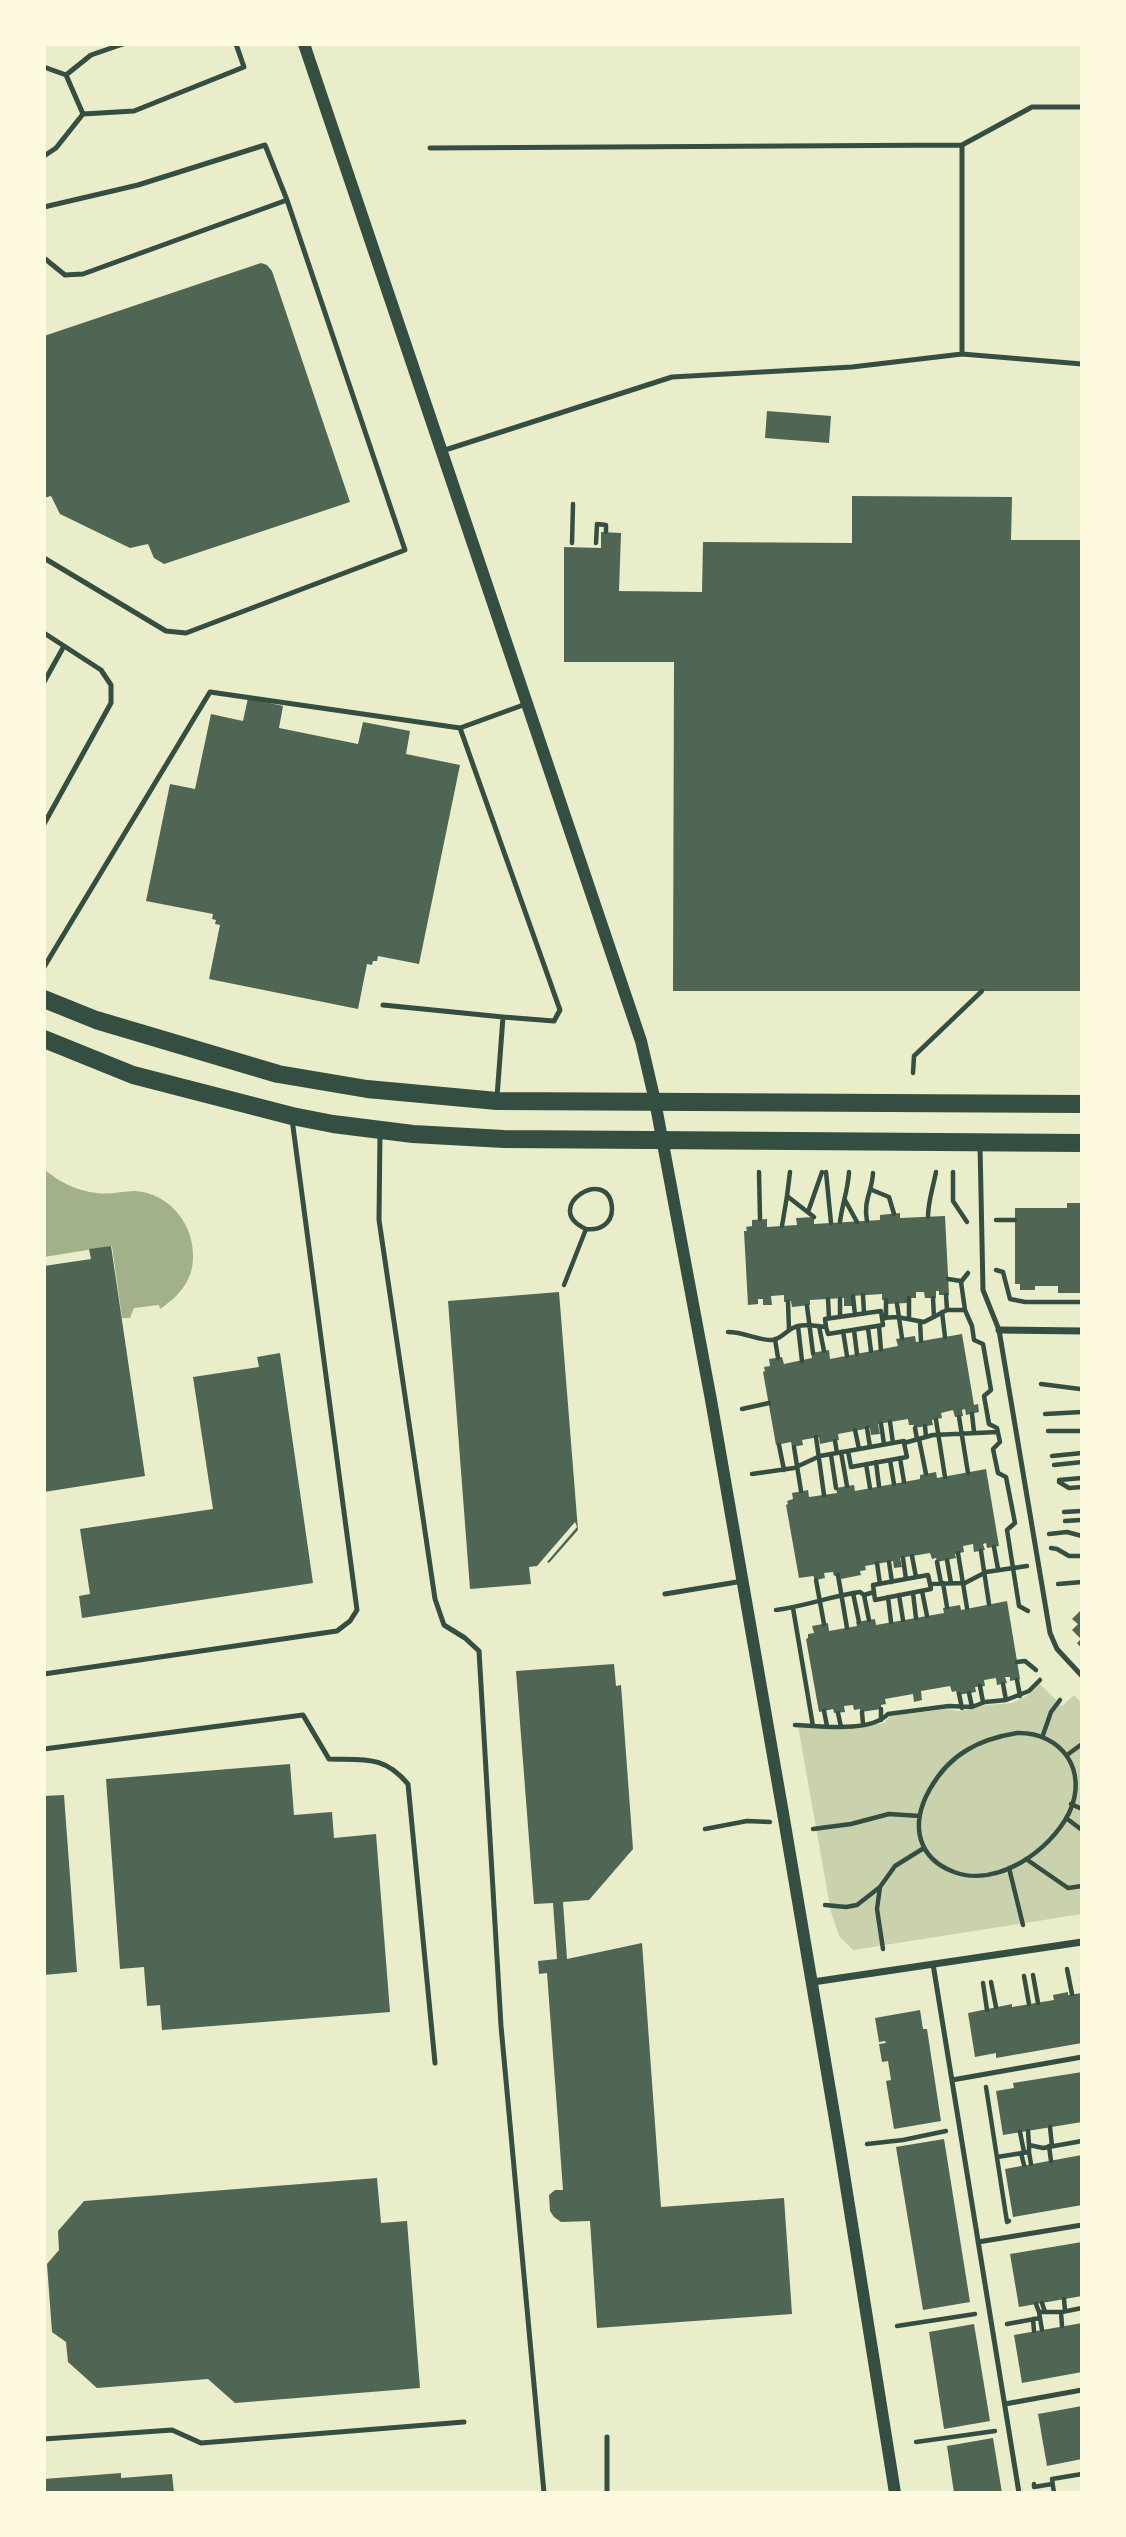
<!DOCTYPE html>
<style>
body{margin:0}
#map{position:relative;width:1126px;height:2537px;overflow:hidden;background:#e9edc9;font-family:"Alegreya Sans",sans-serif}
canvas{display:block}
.frame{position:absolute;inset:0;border:46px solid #fefae0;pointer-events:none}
</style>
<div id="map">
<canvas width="1126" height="2537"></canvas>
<div class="frame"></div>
</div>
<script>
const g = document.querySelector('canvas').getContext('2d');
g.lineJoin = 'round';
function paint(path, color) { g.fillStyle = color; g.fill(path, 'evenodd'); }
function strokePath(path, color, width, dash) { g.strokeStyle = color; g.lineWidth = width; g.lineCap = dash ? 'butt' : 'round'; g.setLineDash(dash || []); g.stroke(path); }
paint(new Path2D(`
 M1040,1684L1062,1706L1074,1695L1082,1704L1080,1717L1082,1728V1914L853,1950L839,1936L831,1912L798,1726L847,1729L884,1723L890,1716L947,1709L958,1711L974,1709L985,1705L1012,1703L1028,1695Z`), '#cad2ad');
paint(new Path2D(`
 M44,1169C59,1182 77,1191 97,1193C110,1195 123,1191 135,1191C169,1193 194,1224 193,1257C193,1281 178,1297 160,1309L159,1305L134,1308L130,1318H122L112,1246L44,1257Z`), '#a3b18a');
paint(new Path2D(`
 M261,263L267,265L272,271L350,502L164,564L154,558L148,544L130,548L60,514L51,496L44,498V336Z
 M767,411L831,416L829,443L765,438Z
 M852,496L1012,497L1011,540H1082V991H673L674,662H564V547L601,548V532L621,533L619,591L702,592L703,542L852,543Z
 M248,698L283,706L279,728L358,744L363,722L410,731L406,754L460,765L419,964L378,956L377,961H373L372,965L367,964L358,1009L209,979L220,925L215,924L216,920L212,919L213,914L146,901L170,784L195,789L211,714L243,721Z
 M1067,1203H1082V1288H1080V1293H1058V1286H1035V1290H1020V1284H1015V1208H1067Z
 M900,1213V1218L945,1216L949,1295H939V1291H936V1298H925L924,1292H916V1298H907V1303L887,1304V1300H882V1294L852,1296V1306H844V1298L810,1300V1305L792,1307L791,1301L784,1302V1295L771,1296L772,1305H763V1299H758V1304L748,1305L744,1231H747L746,1227L752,1226V1220L767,1219V1227L797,1225L796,1218L814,1217V1224L880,1220V1215Z
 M111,1246L145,1476L44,1492V1266L91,1259L89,1249Z
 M559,1292L578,1530L549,1563L547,1562L577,1527L575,1522L537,1566L529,1567L531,1584L470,1589L448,1301Z
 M962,1334L974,1405L978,1404L979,1412L966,1415L965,1409L962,1410L963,1416L955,1417L953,1410L941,1413L942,1418L932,1420L933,1425L914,1428V1425H909L908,1419L878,1424L880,1434L871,1435L870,1428L838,1434L839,1440L820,1444L819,1437L802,1440L803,1445L792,1447L791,1442L776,1445L763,1372L765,1371L764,1367L770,1366L769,1359L782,1357L784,1364L812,1358L811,1353L829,1350L830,1359L898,1346L896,1339L902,1338L915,1336L916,1342Z
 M280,1353L313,1583L82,1618L79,1596L90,1594L80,1529L213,1509L193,1377L259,1367L257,1357Z
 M986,1469L999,1546L987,1548L986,1543L983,1544L985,1550L974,1552L973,1544L963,1546L964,1552L955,1554L956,1558L937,1562L936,1558L932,1559L930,1553L900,1558L902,1567L894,1568L893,1561L865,1566L866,1570L860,1571L861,1575L841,1579L840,1575L834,1576L833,1572L824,1573L825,1578L816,1580L813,1576L799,1578L786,1505L788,1504L787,1501L793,1499L792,1493L808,1490L809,1497L837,1493L836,1488L847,1486L854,1485L855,1491L920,1479V1475L936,1472L937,1478Z
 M1007,1601L1020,1679L1010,1681V1677H1005L1007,1683L997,1685L996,1678L984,1680L985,1686L975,1687L976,1692L957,1695L956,1691L952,1692L950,1686L921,1691L922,1700L914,1702L913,1694L885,1699L886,1704L881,1705V1709L861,1712L860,1709L854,1710L853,1705L844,1706L845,1712L834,1713L833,1709L819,1712L806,1639L808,1638V1634L814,1633L812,1626L828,1623L829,1631L857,1626L856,1622L875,1619L876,1625L944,1613L943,1608L960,1605L961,1610Z
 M1082,1609V1649L1077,1643L1081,1639L1072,1630L1078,1624L1072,1619Z
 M614,1664L616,1686L621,1685L633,1849L589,1900L563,1902L567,1959L642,1943L661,2207L784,2198L792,2314L597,2328L590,2221L561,2222L554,2217L550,2211L549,2195L555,2190H563L547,1973L539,1974L538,1961L557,1959L553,1903L534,1904L516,1671Z
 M290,1764L294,1815L332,1812L334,1838L376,1834L390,2012L162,2030L160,2005L147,2006L144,1967L120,1969L106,1779Z
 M64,1795L77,1972L44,1975V1796Z
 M1068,1992V1995L1082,1993V2043L996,2058V2053L975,2057L968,2013L1012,2004V2007L1054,2000L1053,1995Z
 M920,2010L923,2029H927L941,2121L894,2129L886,2081L891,2080L888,2061L882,2062L879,2044L886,2043L885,2041L879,2042L875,2018Z
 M1082,2072V2122L1003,2135L996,2091L1014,2088L1013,2083Z
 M944,2139L970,2302L923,2310L896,2147Z
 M1082,2155V2205L1013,2217L1005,2169Z
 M377,2178L381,2223L407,2221L420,2388L235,2403L208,2379L97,2388L68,2362L66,2342L52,2332L47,2264L59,2250L58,2231L84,2201Z
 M1082,2242V2296L1019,2307L1010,2254Z
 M1082,2323V2372L1022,2383L1014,2335Z
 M974,2324L990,2421L944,2429L929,2332Z
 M1082,2406V2459L1047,2466L1038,2414Z
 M993,2438L1002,2493H954L947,2446Z
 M121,2473V2478L172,2474L174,2493H44V2479Z`), '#4f6655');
strokePath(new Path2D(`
 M572,543L573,504
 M596,543L597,524L606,525V532
 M913,1073L914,1056L982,991
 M759,1172L760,1219
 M790,1172L787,1196L814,1217
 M826,1172L831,1223
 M953,1172V1201L967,1222
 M872,1190L889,1197L894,1214
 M845,1200L857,1222
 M808,1212L822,1172
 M928,1217C928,1201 933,1188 936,1172
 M996,1220H1015
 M867,1221C863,1201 872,1192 873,1173
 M840,1222C842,1205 848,1190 849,1172
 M782,1226L787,1196
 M996,1270L1003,1272L1010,1299L1025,1302H1082
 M968,1273L961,1282L965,1310L972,1326L974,1340L983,1344L991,1390L984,1396L989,1424L997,1428L1000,1442L993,1449L998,1473L1006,1477L1015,1523L1007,1530L1019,1606L1028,1611
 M948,1279L961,1281
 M564,1285L586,1229C539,1208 610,1163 612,1209C612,1224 599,1231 586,1229
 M863,1295L864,1313
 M946,1295L947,1310
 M853,1296L855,1315
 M933,1298L934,1317
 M828,1299L829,1318
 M840,1299V1316
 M886,1300V1318
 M788,1302L789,1330
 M897,1304L902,1338
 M807,1306L813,1353
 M942,1312L945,1337
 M882,1318L897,1317L924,1322L947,1310H965
 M909,1319V1298
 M920,1322L921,1341
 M798,1326L802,1361
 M819,1326L824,1351
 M879,1326L881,1350
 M868,1328L871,1351
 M854,1330L857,1354
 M843,1331L847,1356
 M728,1332C745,1332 759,1341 773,1340C783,1338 788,1328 798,1326C806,1324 817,1326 826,1327L828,1334L883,1325L881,1311L825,1319L826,1327
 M775,1339L778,1358
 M1041,1384L1080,1389
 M742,1409L769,1403
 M972,1414L974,1432
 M1045,1414L1082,1412
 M959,1417L968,1473
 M936,1420L945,1477
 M890,1422L893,1443
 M881,1424L884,1444
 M925,1426L926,1437
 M867,1428L870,1447
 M915,1428L917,1439
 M855,1430L859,1449
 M1048,1431H1082
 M816,1437L824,1495
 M919,1439L926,1474
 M835,1441L837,1453
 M779,1445L784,1470
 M794,1447L801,1491
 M848,1451L851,1467L907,1457L904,1443
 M841,1452L847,1486
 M831,1455L836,1488
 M1052,1456L1082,1453
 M900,1458L904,1482
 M890,1460L894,1484
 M876,1462L879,1486
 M866,1464L870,1488
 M1054,1465L1082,1462
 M752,1474L794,1468L820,1456L904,1441V1443L933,1435L998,1432
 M1059,1480L1082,1478
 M1059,1482L1069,1488L1082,1487
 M1064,1512L1081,1511
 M1065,1521L1081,1520
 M1049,1534L1067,1532L1082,1536
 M994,1547L998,1569
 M1051,1548L1057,1549L1069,1556H1082
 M981,1551L989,1604
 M958,1553L967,1608
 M912,1556L916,1577
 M903,1558L906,1579
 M947,1560L951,1583
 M889,1562L892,1582
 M937,1562L941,1583
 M877,1563L880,1584
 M838,1575L847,1628
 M816,1580L824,1624
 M943,1583L947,1607
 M1058,1584L1082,1582
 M922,1591L927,1616
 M874,1592L875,1600L931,1589L930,1584
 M853,1593L859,1622
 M913,1593L916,1618
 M864,1595L869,1620
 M899,1595L903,1620
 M888,1597L891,1622
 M793,1608L813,1726
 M776,1610C806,1606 831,1596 860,1592L864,1595L874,1592L873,1585L928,1575L930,1584L965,1583L986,1572L1027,1566
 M1017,1662L1025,1661L1036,1670
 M1017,1680L1020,1696
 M1003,1684L1006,1700
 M980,1686L983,1702
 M969,1693L972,1707
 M959,1694L962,1708
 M881,1709V1720
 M824,1711L827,1726
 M862,1712L863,1724
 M838,1713L841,1727
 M795,1725C820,1726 870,1733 888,1714L949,1706L972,1707L985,1702L1006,1700L1029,1691L1040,1680
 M1017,1733C1062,1732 1089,1771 1069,1813C1050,1851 997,1888 954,1872C938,1866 926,1856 921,1840C911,1807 940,1766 967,1750C983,1740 999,1736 1017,1733Z
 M1043,1735L1051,1712L1060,1700
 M1067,1755L1082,1744
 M1071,1804L1082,1809
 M1066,1818L1082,1830
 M705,1829L747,1821L770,1822
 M813,1829L851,1824L889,1814L920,1816
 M1026,1859L1068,1888L1082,1886
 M1009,1868L1023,1925
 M880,1887L877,1909L883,1949
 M825,1905L846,1907L857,1905L880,1887L895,1866L924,1848
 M1067,1969L1072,1994
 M1033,1975L1038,2003
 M1024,1976L1029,2004
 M991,1982L996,2007
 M983,1983L987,2010
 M986,2087L1007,2222L1009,2221
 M1050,2127L1052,2146
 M1028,2131L1029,2145
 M1020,2132L1024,2152
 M867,2144L903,2140L946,2131
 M1049,2146L1051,2161
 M1029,2152L1031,2164
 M1021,2153L1024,2165
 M997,2157L1029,2152V2145L1043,2148L1082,2141
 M1064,2299L1065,2311
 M1042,2303L1045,2312
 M1036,2304L1039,2312
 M1061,2312L1062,2326
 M1040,2318L1042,2330
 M1033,2319L1034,2331
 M1007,2324L1040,2318L1039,2312H1062L1082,2308
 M897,2326L975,2314
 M916,2442L995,2431
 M1034,2484V2487L1052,2484
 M1054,2493L1052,2479L1082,2474`), '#344e41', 4.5);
strokePath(new Path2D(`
 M44,67L66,75L83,114
 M66,75L91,55L123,44
 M962,145V354
 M430,148L962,145L1032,107H1082
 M44,156L56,148L83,114L134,111L244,67L236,44
 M44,207L138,185L265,145L287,200L405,550L186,633L166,631L44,558
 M44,258L65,275L83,274L287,200
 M442,451L672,377L852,367L962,354L1082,364
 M44,633L101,670L111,685V703L44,824
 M44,682L64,646
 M44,967L210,692L460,728
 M383,1005L503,1017
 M497,1097L503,1017L554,1021L560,1010L460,728L526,704
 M380,1133L379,1220L435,1599L444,1625L465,1638L479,1651L501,2026L544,2493
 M980,1145L983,1290L999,1330L1050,1633L1057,1649L1082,1676
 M665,1594L743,1581
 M44,1674L337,1631L350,1621L357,1610L292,1119
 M44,1749L303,1715L329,1759C364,1760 384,1755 408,1784L435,2063
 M933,1964L1019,2493
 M952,2080L1082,2057
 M978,2242L1082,2225
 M1005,2404L1082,2390
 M44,2439L172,2430L201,2443L464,2422
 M607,2493V2437`), '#344e41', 5);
strokePath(new Path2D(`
 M999,1330L1082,1331
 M813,1982L1082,1942`), '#344e41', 7);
strokePath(new Path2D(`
 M304,44L641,1041L655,1101L711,1400L784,1819L840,2149L895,2493`), '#344e41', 12);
strokePath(new Path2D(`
 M44,999L96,1020L278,1074L367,1089L497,1101L1082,1104
 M44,1039L133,1075L292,1116L333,1124L413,1134L504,1139L1082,1143`), '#344e41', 18);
</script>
